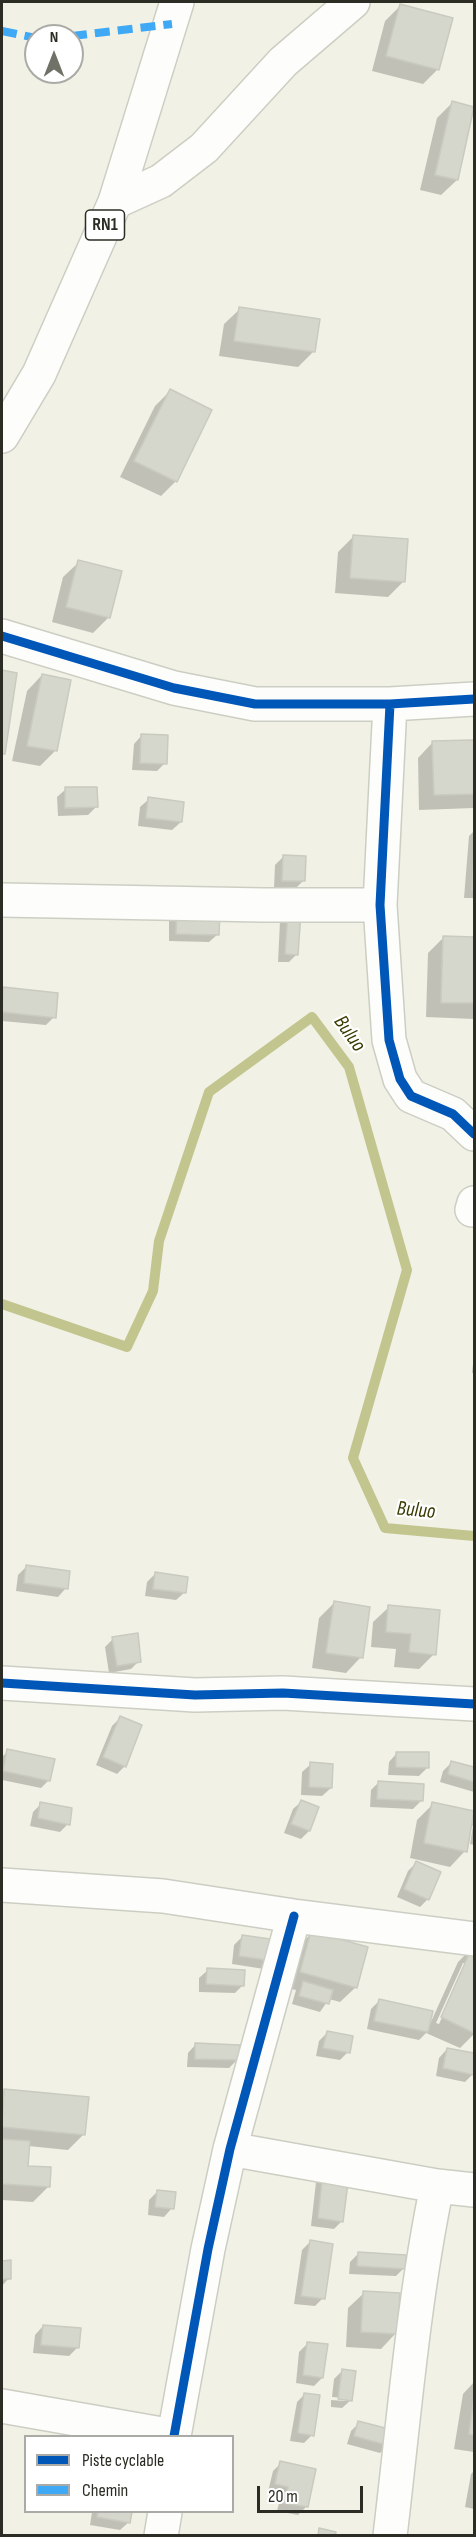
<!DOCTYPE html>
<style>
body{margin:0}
#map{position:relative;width:476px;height:2537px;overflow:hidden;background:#f1f1e5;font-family:"Sofia Sans Condensed",sans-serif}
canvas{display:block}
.frame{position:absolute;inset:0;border:3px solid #2b2c23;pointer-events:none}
.legend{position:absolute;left:24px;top:2435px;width:210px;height:78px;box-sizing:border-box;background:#fff;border:2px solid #aaaba7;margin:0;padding:8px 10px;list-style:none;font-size:18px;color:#2b2c23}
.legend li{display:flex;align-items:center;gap:12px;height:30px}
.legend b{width:30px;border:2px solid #aaaba7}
.north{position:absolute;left:24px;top:24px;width:60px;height:60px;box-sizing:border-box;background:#fff;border:2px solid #aaaba7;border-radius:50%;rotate:0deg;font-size:16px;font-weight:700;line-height:24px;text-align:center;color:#2b2c23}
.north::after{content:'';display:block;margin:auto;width:21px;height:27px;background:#707167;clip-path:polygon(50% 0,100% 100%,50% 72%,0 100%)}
.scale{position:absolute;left:257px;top:2486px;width:106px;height:27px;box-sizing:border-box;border:3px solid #2b2c23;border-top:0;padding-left:8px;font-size:18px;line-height:21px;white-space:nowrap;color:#2b2c23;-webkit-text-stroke:4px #fff;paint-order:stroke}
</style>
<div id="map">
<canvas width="476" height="2537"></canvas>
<div class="frame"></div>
<ul class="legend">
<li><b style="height:8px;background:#0057b8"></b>Piste cyclable</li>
<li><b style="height:8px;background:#3fa9f5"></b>Chemin</li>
</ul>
<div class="north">N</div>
<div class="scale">20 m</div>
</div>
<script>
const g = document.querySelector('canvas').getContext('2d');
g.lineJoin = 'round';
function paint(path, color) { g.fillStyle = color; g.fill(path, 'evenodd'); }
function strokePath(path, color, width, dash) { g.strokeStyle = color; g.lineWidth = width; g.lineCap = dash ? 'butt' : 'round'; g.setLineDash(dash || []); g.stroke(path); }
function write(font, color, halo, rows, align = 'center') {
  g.font = font + ' "Sofia Sans Condensed",sans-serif'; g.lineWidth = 4.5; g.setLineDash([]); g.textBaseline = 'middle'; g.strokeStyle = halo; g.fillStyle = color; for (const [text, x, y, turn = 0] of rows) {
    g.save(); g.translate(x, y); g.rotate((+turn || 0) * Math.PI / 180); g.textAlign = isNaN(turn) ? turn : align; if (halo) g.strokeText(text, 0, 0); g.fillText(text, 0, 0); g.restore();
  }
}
paint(new Path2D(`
 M400,6L438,69L423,84L372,71L385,21Z
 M452,103L457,180L441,195L420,190L437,118Z
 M240,309L313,352L298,367L219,356L224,324Z
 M170,391L176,481L161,496L120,477L155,406Z
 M354,536L404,581L388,597L335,593L338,552Z
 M79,562L108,618L93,633L52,622L63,577Z
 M2,672L15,674L2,756Z
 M42,675L70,681L55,751L40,766L12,761L27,691Z
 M142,735L165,763L157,771L132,770L134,744Z
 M474,741V808L419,810L418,758L433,742Z
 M66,789L97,806L88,815L58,816L57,797Z
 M149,799L181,822L172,830L138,826L140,807Z
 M474,831V898H464L469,836Z
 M283,857L303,881L295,889L274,888L275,865Z
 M177,910L218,934L209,942L169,941V918Z
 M289,913L297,954L289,962H278L280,921Z
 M443,938L474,939V1019L426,1017L428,953Z
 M3,989L54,1017L46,1025L2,1021Z
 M474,1355V1373H472Z
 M26,1567L66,1588L58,1597L16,1591L18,1575Z
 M155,1574L185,1592L176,1600L145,1596L147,1582Z
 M334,1603L361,1657L346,1673L312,1668L319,1618Z
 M389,1607L434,1654L419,1669L394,1667L396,1649L371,1647L373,1622Z
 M113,1639L139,1661L131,1669L109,1673L105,1647Z
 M120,1718L125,1766L117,1774L96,1765L112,1726Z
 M8,1751L49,1780L41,1788L2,1780V1757Z
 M397,1753L427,1768L419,1776L388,1775L389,1762Z
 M452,1762L474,1768V1792L440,1782L443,1771Z
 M311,1764L331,1788L322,1796L301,1795L302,1772Z
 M379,1782L421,1801L413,1809L370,1807L371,1790Z
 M302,1801L309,1831L301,1839L284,1833L293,1809Z
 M41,1804L68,1824L60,1832L30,1826L33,1812Z
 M433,1804L471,1825L474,1821V1845L470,1844L473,1826L471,1825L465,1851L450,1867L410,1858L417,1820Z
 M416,1863L428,1899L420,1907L397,1897L408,1871Z
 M312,1933L356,1987L340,2002L329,1999L320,2012L292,2004L296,1990L286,1988L296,1948Z
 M242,1937L275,1942L264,1969L232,1964L234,1945Z
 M474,1946V2034L460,2048L426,2033L419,2040L367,2029L371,2009L379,2001L430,2024L458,1962ZM463,1963H467L439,2024L436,2023Z
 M208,1970L243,1985L235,1993L199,1992V1978Z
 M327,2033L348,2052L340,2060L316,2056L319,2041Z
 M196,2044L238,2059L229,2068L187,2067L188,2053Z
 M447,2049L474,2055L473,2074L465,2082L436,2076L439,2058Z
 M5,2091L84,2134L68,2150L28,2146L27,2167L48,2187L33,2202L2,2200V2094Z
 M324,2174L342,2221L334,2229L311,2226L316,2182Z
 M157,2192L172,2208L164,2217L148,2215L149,2200Z
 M310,2242L323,2298L315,2306L294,2304L302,2250Z
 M358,2254L404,2268L396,2276L349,2274L350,2262Z
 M2,2262H9V2278L2,2286Z
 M364,2293L396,2333L381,2349L346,2347L348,2308Z
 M43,2326L77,2348L69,2356L33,2353L35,2335Z
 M308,2343L322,2378L314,2386L296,2383L299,2352Z
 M342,2371L351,2400L342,2408L331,2407V2400L346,2401V2398L332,2397L334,2379Z
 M474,2382V2452L454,2449L463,2394Z
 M305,2394L312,2435L304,2443L290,2441L297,2402Z
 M359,2423L389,2445L380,2453L347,2444L351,2431Z
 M281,2463L306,2507L298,2515L277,2511L281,2495L268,2492L273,2471Z
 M474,2471V2509L465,2507L471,2474Z
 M92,2512H131L129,2522L120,2530L90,2525Z`), '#0003');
strokePath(new Path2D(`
 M2,1304L127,1347L153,1291L159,1241L209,1092L312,1017L349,1067L407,1270L353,1458L385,1528L474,1536`), '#c2c58e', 10);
const building = new Path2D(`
 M400,4L453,18L439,70L386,56Z
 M452,101L474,107L458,180L435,175Z
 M239,307L320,319L315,352L234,341Z
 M170,389L212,410L177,482L134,461Z
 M353,535L408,539L405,582L350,578Z
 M78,560L122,571L110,618L66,607Z
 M2,670L17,673L5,754H2Z
 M42,674L71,680L57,751L27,746Z
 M141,734L168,735L167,764L140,763Z
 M474,740V794L434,795L432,741Z
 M65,787H97L98,807L65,808Z
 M148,797L184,802L182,822L146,818Z
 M283,855L306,856L305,881H282Z
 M474,856V890H472Z
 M177,908L220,909L219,935L176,934Z
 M288,911L301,912L298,955L285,954Z
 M443,936L474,937V1003H441Z
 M3,987L58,993L56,1018L2,1012Z
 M26,1565L70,1571L68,1589L24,1583Z
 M155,1572L188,1577L186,1593L153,1589Z
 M334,1601L370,1607L363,1658L326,1653Z
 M388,1605L440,1610L436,1655L409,1652L411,1634L386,1632Z
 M138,1633L141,1662L117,1666L112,1637Z
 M120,1716L142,1725L126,1767L103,1757Z
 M7,1749L55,1759L50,1781L3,1771Z
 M396,1752H429V1768L396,1767Z
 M451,1761L474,1767V1782L448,1774Z
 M310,1762L333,1764L332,1788L309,1787Z
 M378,1781L424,1784L423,1801L377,1799Z
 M301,1800L319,1807L310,1831L291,1824Z
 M40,1802L72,1808L70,1825L38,1818Z
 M432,1802L474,1811L467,1852L424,1843Z
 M416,1861L441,1872L429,1900L404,1889Z
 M311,1931L368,1947L357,1988L300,1972Z
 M242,1935L277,1940L273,1961L239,1956Z
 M473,1945H474V2033L441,2017Z
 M207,1968L245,1970L244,1986L206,1984Z
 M303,1981L333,1990L329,2004L299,1996Z
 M379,1999L433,2011L428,2032L374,2021Z
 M327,2031L353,2036L350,2053L323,2048Z
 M195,2043L240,2045L239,2060L195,2059Z
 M447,2048L474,2053V2075L443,2068Z
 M4,2089L89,2097L85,2135L2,2127Z
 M2,2139L30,2141L28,2166L51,2167L50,2187L2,2184Z
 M323,2172L349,2175L343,2222L318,2218Z
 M157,2190L176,2192L174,2209L155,2207Z
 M310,2240L333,2244L325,2299L301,2296Z
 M358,2252L406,2255V2269L357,2266Z
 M11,2260V2279H2V2261Z
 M363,2291L400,2293L397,2334L361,2332Z
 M43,2325L81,2328L79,2348L41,2345Z
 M307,2342L328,2344L323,2378L303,2375Z
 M342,2369L356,2371L352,2401L338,2399Z
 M304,2393L320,2395L314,2436L298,2433Z
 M474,2397V2435L469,2434Z
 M358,2421L393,2430L390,2446L354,2436Z
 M280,2461L316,2469L308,2507L284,2503L288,2487L275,2484Z
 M98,2512H132L130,2523L97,2517Z
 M319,2528L336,2532L335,2536H318Z`);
paint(building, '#d6d7cc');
strokePath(building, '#c9cac0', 1.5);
const street = new Path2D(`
 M115,202L161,181L204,148L283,62L353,2
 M2,636L174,688L255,704H390L474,699
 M390,704L380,905L389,1040L400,1079L411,1096L453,1114L474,1134
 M2,900L263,905H380
 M472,1210L474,1203
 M2,1683L195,1695L283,1693L474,1704
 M2,1885L163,1896L294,1916L474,1939
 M230,2149L437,2186L474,2190
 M2,2406L173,2436
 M174,2436L208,2249L230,2149L294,1916
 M161,2536L165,2512
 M390,2536C404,2419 413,2302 437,2186`);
const highway = new Path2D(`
 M2,436L39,374L115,202L177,2`);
strokePath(street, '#cdcec3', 36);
strokePath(highway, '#cdcec3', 36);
strokePath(street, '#fdfdfb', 33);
strokePath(highway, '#fdfdfb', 33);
strokePath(new Path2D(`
 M2,31L36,38
 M72,36L172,24`), '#3fa9f5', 8, [15, 8]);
strokePath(new Path2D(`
 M2,636L174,688L255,704H390L474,699
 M390,704L380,905L389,1040L400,1079L411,1096L453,1114L474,1134
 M2,1683L195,1695L283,1693L474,1704
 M174,2436L208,2249L230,2149L294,1916`), '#0057b8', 9);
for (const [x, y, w] of [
 [105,225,39]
]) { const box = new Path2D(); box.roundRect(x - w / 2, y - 15, w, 30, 4.5); g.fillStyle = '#fff'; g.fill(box); strokePath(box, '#2b2c23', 1.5); }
write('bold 18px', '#2b2c23', null, [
 ["RN1",105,225]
]);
write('italic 21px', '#393b00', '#fff', [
 ["Buluo",349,1034,55],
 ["Buluo",416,1511,5]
]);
</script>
